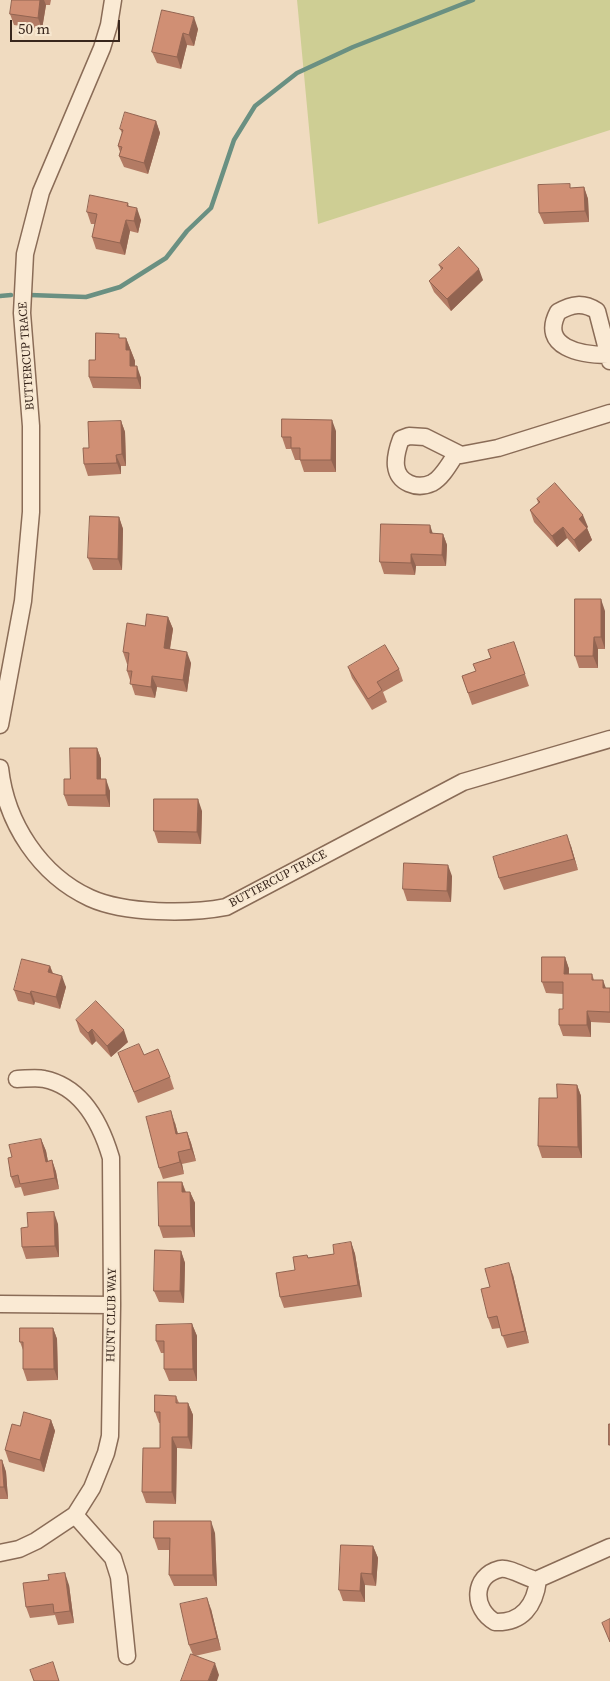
<!DOCTYPE html>
<style>
body{margin:0}
#map{position:relative;width:610px;height:1681px;overflow:hidden;background:#f0dbc0;font-family:"Source Serif 4",serif}
canvas{display:block}
.scale{position:absolute;left:10px;top:20px;width:110px;height:22px;box-sizing:border-box;border:2px solid #38261c;border-top:0;padding-left:6px;font-size:15px;line-height:18px;white-space:nowrap;color:#38261c;-webkit-text-stroke:4px #f7e7d0;paint-order:stroke}
</style>
<div id="map">
<canvas width="610" height="1681"></canvas>
<div class="scale">50 m</div>
</div>
<script>
const g = document.querySelector('canvas').getContext('2d');
g.lineJoin = 'round';
function paint(path, color) { g.fillStyle = color; g.fill(path, 'evenodd'); }
function strokePath(path, color, width, dash) { g.strokeStyle = color; g.lineWidth = width; g.lineCap = dash ? 'butt' : 'round'; g.setLineDash(dash || []); g.stroke(path); }
function write(font, color, halo, rows, align = 'center') {
  g.font = font + ' "Source Serif 4",serif'; g.lineWidth = 4; g.setLineDash([]); g.textBaseline = 'middle'; g.strokeStyle = halo; g.fillStyle = color; for (const [text, x, y, turn = 0] of rows) {
    g.save(); g.translate(x, y); g.rotate((+turn || 0) * Math.PI / 180); g.textAlign = isNaN(turn) ? turn : align; if (halo) g.strokeText(text, 0, 0); g.fillText(text, 0, 0); g.restore();
  }
}
paint(new Path2D(`
 M297,0H610V130L318,224Z`), '#cece94');
strokePath(new Path2D(`
 M30,295L86,297L120,287L166,258L187,231L211,208L234,140L255,106L297,73L353,47L473,0
 M0,296L11,295`), '#6a9082', 4.5);
const minor = new Path2D(`
 M608,355C582,355 539,348 558,312C572,304 583,302 597,311L610,361
 M456,454C450,463 442,478 432,483C417,490 398,483 396,466C395,457 398,447 401,439L409,436L425,437L461,455L498,448L610,413
 M0,725L23,601L31,512V426L22,313L25,254L41,192L102,48L109,25L113,0
 M0,768C6,823 40,875 90,898C125,914 190,914 226,907L463,782L610,739
 M0,1304L112,1305
 M75,1515L113,1558L119,1577L127,1656
 M0,1553L19,1549L36,1541L75,1515L92,1488L106,1453L110,1436L112,1305L111,1158C101,1124 83,1087 44,1079C36,1077 25,1079 17,1079
 M538,1580C535,1606 522,1623 495,1622C472,1609 472,1576 500,1569C509,1567 526,1578 536,1580L610,1547`);
strokePath(minor, '#8a6c57', 19);
strokePath(minor, '#faead4', 16);
paint(new Path2D(`
 M12,0H51L50,5H46L42,29L14,25L10,14Z
 M162,10L198,29L194,46L187,45L181,69L157,63L152,52Z
 M156,121L160,133L148,174L124,167L119,156L120,152L118,146L122,133L120,129Z
 M584,187L588,199L589,222L544,224L539,213L571,188Z
 M128,203L129,207L141,220L138,233L130,231L125,255L96,249L92,237L95,224H91L87,212Z
 M439,265L483,280L451,311L434,292L429,281L441,270Z
 M121,338H126L135,361V366L141,378V389L93,388L89,377L95,360Z
 M121,421L125,432L126,466H121V474L88,476L84,464L89,448Z
 M336,431V472H304L300,460H295L291,449H286L282,437Z
 M537,499L588,527L587,528L592,540L579,552L567,538L557,547L534,522L530,510L538,503Z
 M119,517L123,529L122,570H93L88,558Z
 M433,533L443,534L447,545L446,566H416L415,575L384,574L380,562Z
 M605,611V649H598V668H579L575,656Z
 M168,617L173,629L170,649L191,663L187,692L157,687L155,698L135,695L127,671L128,664H127L123,652L145,626Z
 M514,642L529,686L472,705L462,676L476,671L491,658Z
 M348,667L399,669L403,681L383,692L387,702L372,710L352,678Z
 M97,748L101,759V779L110,791V807L68,806L64,795L70,779Z
 M202,811L201,844L158,843L154,831Z
 M571,846L578,870L504,890L499,878Z
 M452,876L451,902L407,901L403,889Z
 M565,957L569,969V974H592L594,980L606,988H610V1023L591,1022V1037L563,1036L559,1025L563,1009V994L546,993L542,982Z
 M50,966L53,973L66,987L60,1009L35,1002L34,1005L18,1001L14,990Z
 M76,1020L128,1042L111,1057L96,1041L92,1045L80,1032Z
 M118,1053L144,1055L170,1077L174,1089L138,1103Z
 M577,1085L581,1096L582,1158H542L538,1146L557,1098Z
 M175,1123L178,1134L187,1132L191,1143L196,1161L182,1164L184,1174L163,1179L159,1168Z
 M41,1139L46,1151L48,1161L52,1160L56,1172L59,1189L24,1196L21,1187L15,1188L11,1177L12,1157Z
 M182,1182L186,1192H190L195,1203V1237L163,1238L159,1226Z
 M58,1224L59,1257L26,1259L22,1247L28,1227Z
 M351,1242L355,1254L362,1297L284,1308L280,1297L295,1270L307,1255L308,1258L334,1254Z
 M181,1251L185,1263L184,1303L159,1302L154,1291Z
 M513,1275L529,1343L507,1348L500,1328L492,1329L488,1318L490,1287Z
 M192,1324L197,1336V1381H169L164,1369V1353H161L156,1341Z
 M53,1328L57,1339L58,1380L27,1381L23,1369V1350L20,1342Z
 M176,1396L179,1403H188L193,1415L192,1449L177,1448L176,1504L146,1503L142,1492L160,1448V1423H159L155,1412Z
 M51,1420L55,1431L44,1472L9,1462L5,1450L20,1426Z
 M0,1460H2L6,1472L8,1499H0Z
 M215,1533L217,1586H174L169,1575V1550H158L154,1538Z
 M373,1546L378,1558L376,1586L365,1585V1602L343,1601L339,1590Z
 M69,1585L74,1623L58,1625L55,1615L30,1618L26,1607Z
 M211,1609L221,1650L195,1656L219,1675L193,1655L189,1645Z`), '#b37b64');
paint(new Path2D(`
 M40,0H44L46,5L42,29L38,18Z
 M194,17L198,29L194,46L189,35Z
 M183,33L187,45L181,69L177,57Z
 M156,121L160,133L148,174L144,163Z
 M584,187L588,199L589,222L585,211Z
 M137,208L141,220L138,233L134,221Z
 M126,220L130,231L125,255L120,243Z
 M479,269L483,280L451,311L447,299Z
 M126,338L135,361L134,378L130,366L126,350Z
 M137,366L141,378V389L137,378Z
 M332,420L336,431V472L331,460Z
 M121,421L125,432L126,466L122,454Z
 M116,455L121,466V474L117,463Z
 M583,515L588,527L583,531L579,519Z
 M119,517L123,529L122,570L118,559Z
 M430,525L434,537L430,533Z
 M563,527L567,538L557,547L552,536Z
 M587,528L592,540L579,552L574,540Z
 M443,534L447,545L446,566L442,555Z
 M411,554L416,566L415,575L411,563Z
 M601,599L605,611V649L601,637Z
 M168,617L173,629L168,660L164,648Z
 M594,637L598,649V668L593,656Z
 M187,652L191,663L187,692L183,680Z
 M152,676L157,687L155,698L151,687Z
 M97,748L101,759V791L97,779Z
 M106,779L110,791V807L106,795Z
 M198,799L202,811L201,844L197,832Z
 M567,835L571,846L578,870L574,859Z
 M448,865L452,876L451,902L447,891Z
 M565,957L569,969L568,985L564,974Z
 M50,966L54,978L48,972Z
 M62,976L66,987L60,1009L56,997Z
 M603,980L607,991L603,988Z
 M31,991L35,1002L34,1005L30,994Z
 M587,1011L591,1022V1037L587,1025Z
 M92,1029L96,1041L92,1045L88,1033Z
 M124,1030L128,1042L111,1057L107,1046Z
 M577,1085L581,1096L582,1158L578,1147Z
 M171,1111L175,1123L181,1146L176,1134Z
 M187,1132L191,1143L196,1161L191,1149Z
 M41,1139L46,1151L50,1173L46,1162Z
 M178,1152L182,1164L184,1174L180,1162Z
 M52,1160L56,1172L59,1189L55,1178Z
 M182,1182L186,1194L182,1192Z
 M190,1192L195,1203V1237L191,1226Z
 M54,1212L58,1224L59,1257L55,1246Z
 M351,1242L355,1254L362,1297L358,1285Z
 M181,1251L185,1263L184,1303L180,1291Z
 M509,1263L513,1275L529,1343L525,1331Z
 M192,1324L197,1336V1381L193,1369Z
 M53,1328L57,1339L58,1380L54,1369Z
 M188,1403L193,1415L192,1449L188,1437Z
 M51,1420L55,1431L44,1472L40,1460Z
 M172,1437L177,1448L176,1504L172,1492Z
 M2,1460L6,1472L8,1499L4,1487Z
 M211,1521L215,1533L217,1586L213,1575Z
 M373,1546L378,1558L376,1586L372,1574Z
 M65,1573L69,1585L74,1623L70,1611Z
 M361,1573L365,1585V1602L360,1591Z
 M207,1598L211,1609L221,1650L217,1638Z
 M215,1663L219,1675L217,1681H208Z`), '#926451');
const building = new Path2D(`
 M12,0H40L38,18L10,14Z
 M162,10L194,17L189,35L183,33L177,57L152,52Z
 M125,112L156,121L144,163L119,156L122,147L118,146L123,130L120,129Z
 M570,184V188L584,187L585,211L539,213L538,185Z
 M90,195L128,203L127,206L137,208L134,221L126,220L120,243L92,237L97,214L87,212Z
 M459,247L479,269L447,299L429,281L443,268L439,265Z
 M96,333L119,334V338H126V350H130V366H137V378L89,377V360H95Z
 M282,419L332,420L331,460H300V448H291V437H282Z
 M121,421L122,454L116,455L117,463L84,464L83,448H89L88,422Z
 M555,483L583,515L579,519L587,528L574,540L563,527L552,536L530,510L540,502L537,499Z
 M90,516L119,517L118,559L88,558Z
 M381,524L430,525V533L443,534L442,555L411,554V563L380,562Z
 M575,599H601V637H594L593,656H575Z
 M147,614L168,617L164,648L187,652L183,680L152,676L151,687L130,684L132,671H127L129,653L123,652L127,623L145,626Z
 M514,642L525,674L468,693L462,676L476,671L473,664L491,658L488,650Z
 M385,645L399,669L377,682L382,690L368,699L348,667Z
 M70,748H97V779H106V795H64V779H70Z
 M154,799H198L197,832L154,831Z
 M567,835L574,859L499,878L493,857Z
 M404,863L448,865L447,891L403,889Z
 M542,957H565L564,974H592V980H603V988H610V1012L587,1011V1025H559V1009H563V982H542Z
 M22,959L50,966L48,972L62,976L56,997L31,991L30,994L14,990Z
 M96,1001L124,1030L107,1046L92,1029L88,1033L76,1020Z
 M139,1044L144,1055L158,1049L170,1077L134,1092L118,1053Z
 M557,1084L577,1085L578,1147L538,1146L539,1098H557Z
 M171,1111L176,1134L187,1132L191,1149L178,1152L180,1162L159,1168L146,1117Z
 M41,1139L46,1162L52,1160L55,1178L20,1184L18,1175L11,1177L8,1158L12,1157L9,1145Z
 M158,1182H182V1192H190L191,1226H159Z
 M54,1212L55,1246L22,1247L21,1228L28,1227L27,1213Z
 M351,1242L358,1285L280,1297L276,1273L295,1270L293,1257L307,1255L308,1258L334,1254L333,1245Z
 M155,1250L181,1251L180,1291H154Z
 M509,1263L525,1331L502,1336L497,1316L488,1318L481,1289L490,1287L485,1269Z
 M192,1324L193,1369H164V1341H156V1325Z
 M20,1328H53L54,1369H23V1342H20Z
 M155,1395L176,1396V1403H188V1437H172V1492H142L143,1448H160V1412H155Z
 M24,1412L51,1420L40,1460L5,1450L12,1424L20,1426Z
 M609,1424H610V1445H609Z
 M0,1460H2L4,1487H0Z
 M154,1521H211L213,1575H169L170,1538H154Z
 M341,1545L373,1546L372,1574L361,1573L360,1591L339,1590Z
 M65,1573L70,1611L54,1613L53,1604L26,1607L23,1583L49,1580L48,1575Z
 M207,1598L217,1638L189,1645L180,1604Z
 M610,1619V1642L602,1623Z
 M191,1654L215,1663L208,1681H181Z
 M53,1662L59,1681H34L30,1670Z`);
paint(building, '#d08f74');
strokePath(building, '#926451', 1);
write('12px', '#38261c', '#f7e7d0', [
 ["BUTTERCUP TRACE",27,356,-94],
 ["BUTTERCUP TRACE",278,879,-28],
 ["HUNT CLUB WAY",112,1315,-89]
]);
</script>
